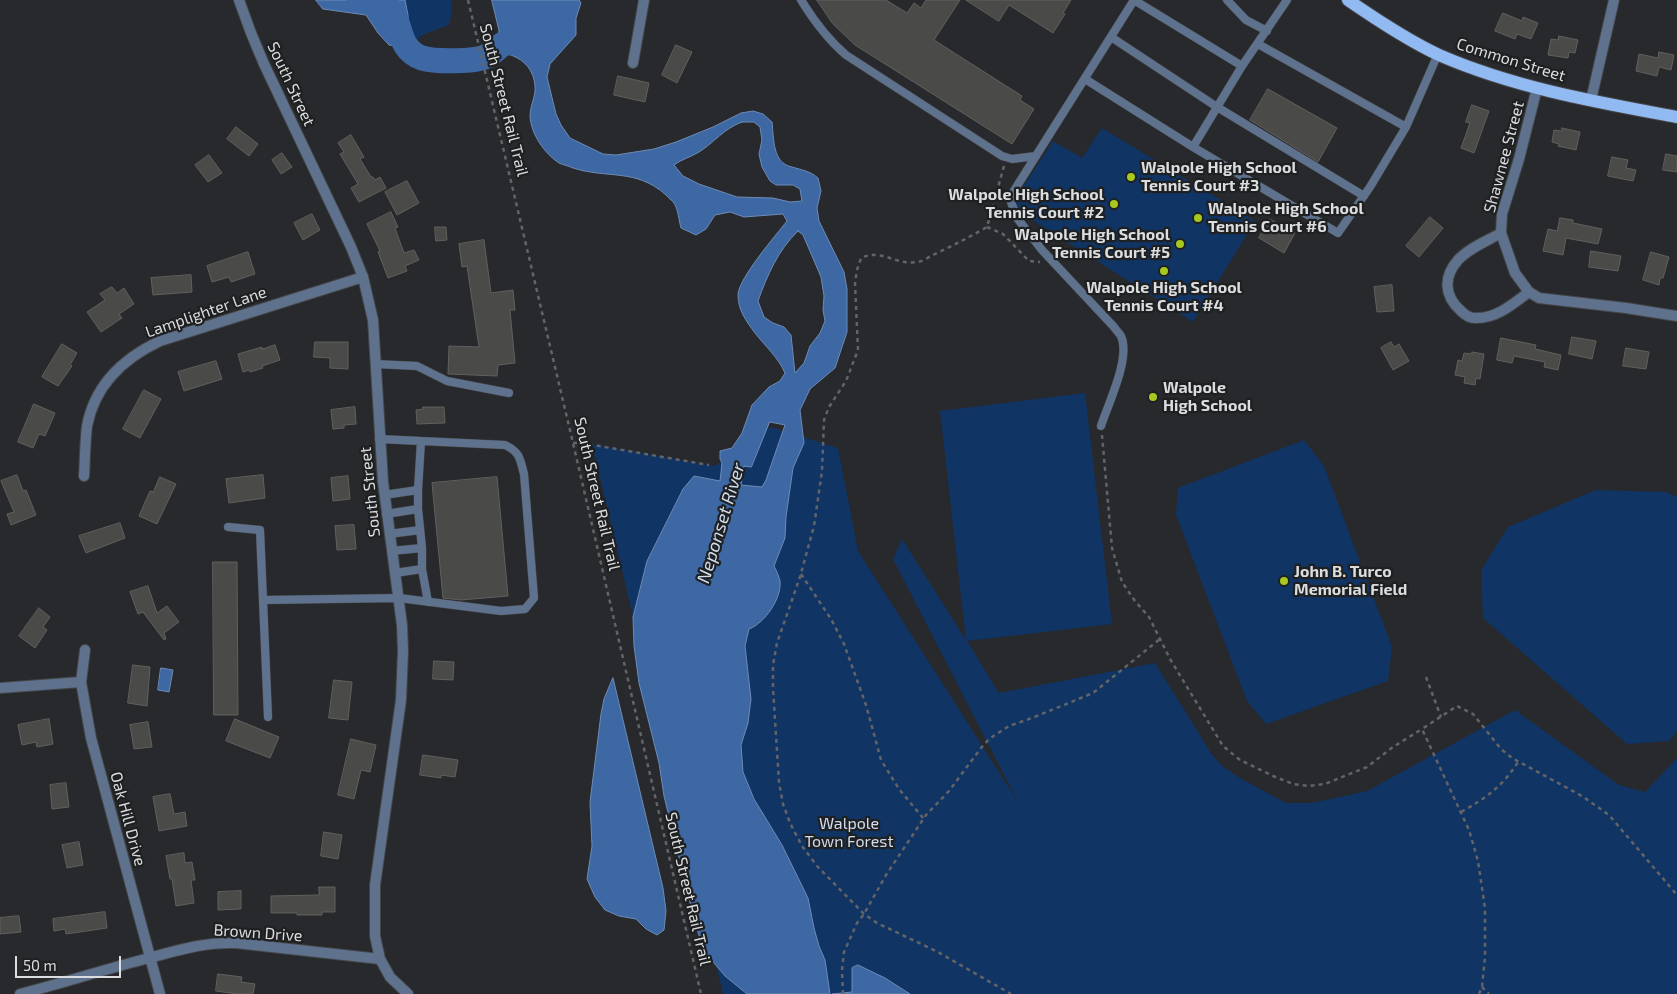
<!DOCTYPE html>
<style>
body{margin:0}
#map{position:relative;width:1677px;height:994px;overflow:hidden;background:#28292c;font-family:"Exo 2",sans-serif}
canvas{display:block}
.scale{position:absolute;left:15px;top:956px;width:106px;height:22px;box-sizing:border-box;border:2px solid #dcdddf;border-top:0;padding-left:6px;font-size:15px;line-height:18px;white-space:nowrap;color:#dcdddf;-webkit-text-stroke:4px #1e2022;paint-order:stroke}
</style>
<div id="map">
<canvas width="1677" height="994"></canvas>
<div class="scale">50 m</div>
</div>
<script>
const g = document.querySelector('canvas').getContext('2d');
g.lineJoin = 'round';
function paint(path, color) { g.fillStyle = color; g.fill(path, 'evenodd'); }
function strokePath(path, color, width, dash) { g.strokeStyle = color; g.lineWidth = width; g.lineCap = dash ? 'butt' : 'round'; g.setLineDash(dash || []); g.stroke(path); }
function write(font, color, halo, rows, align = 'center') {
  g.font = font + ' "Exo 2",sans-serif'; g.lineWidth = 4.5; g.setLineDash([]); g.textBaseline = 'middle'; g.strokeStyle = halo; g.fillStyle = color; for (const [text, x, y, turn = 0] of rows) {
    g.save(); g.translate(x, y); g.rotate((+turn || 0) * Math.PI / 180); g.textAlign = isNaN(turn) ? turn : align; if (halo) g.strokeText(text, 0, 0); g.fillText(text, 0, 0); g.restore();
  }
}
paint(new Path2D(`
 M405,0H451V16L449,25L422,35L408,49V15Z
 M1102,128L1255,221L1193,322L1015,209L1013,202L1053,141L1082,158Z
 M1085,393L1112,624L967,641L999,693L1155,663L1211,753L1221,765L1238,777L1286,803H1312L1367,791L1515,710L1619,785L1645,792L1677,758V994H723L592,444L715,466L771,427L838,448L858,551L1018,802L893,559L902,539L966,640L940,411Z
 M1304,440L1324,466L1392,647L1388,681L1266,724L1247,701L1176,515L1178,488Z
 M1596,490L1666,492L1677,497V731L1669,741L1627,744L1483,618L1481,570L1508,527Z`), '#103464');
const water = new Path2D(`
 M316,0H405L408,15V49L389,45L378,33L366,15L323,9Z
 M492,0H579L581,3L576,18V35L550,64L547,77L556,114L561,125L570,138L603,154L616,155L654,149L676,142L713,127L741,113L753,111L763,114L772,122C774,138 772,163 792,167C802,170 810,171 818,178L821,191L817,208L819,221L844,272L847,289V332L835,368L810,389L800,410L804,443L793,468L786,517L785,538L774,566C776,570 779,576 780,581C782,598 765,623 749,629L745,646L751,699L748,723L741,745L743,772L754,799L782,845L808,898L814,928L819,946L825,960L830,994H747L725,976L704,951L695,923L664,796L659,763L639,683L634,646L633,617L647,561L683,489L694,476L720,481L722,463L720,459V451L732,448L742,433L752,405L769,387L780,381L785,373C778,357 765,346 755,333C746,321 738,310 738,295C738,279 776,235 787,221L783,214L744,217L730,212L715,215L706,229L696,235L681,228C679,221 678,209 674,203C672,200 668,198 666,195C636,168 607,179 573,168C569,166 563,165 559,163C544,153 531,134 530,116C530,106 536,96 535,86C534,71 525,60 511,55C502,52 498,60 490,59L487,49L496,43L499,31ZM742,122H754L760,127L762,140L759,154L762,167L770,181L776,185H793L800,189L802,201L790,202L773,198L737,197L699,184L683,176L674,165C682,159 691,157 699,152C715,142 723,129 742,122ZM798,231L803,235L821,277L824,296L823,310L825,321L820,333L810,346L804,363L795,373L791,335L784,327L773,323L764,317L758,301C767,276 778,250 798,231ZM770,422L785,425L766,480L762,487L741,485L744,466L751,467Z
 M161,668L173,670L169,692L158,690Z
 M613,678L663,888L666,911L664,930L657,935L646,929L636,919L619,916L605,910L595,897L587,879L592,846L590,802L601,714L604,699Z
 M858,965L885,978L910,994H832L852,992V968Z`);
paint(water, '#3d68a4');
strokePath(water, '#6d8bb6', 1);
strokePath(new Path2D(`
 M359,0C368,1 378,1 386,6C404,18 394,48 422,58C435,62 476,62 487,56C501,49 497,41 518,43`), '#3d68a4', 25);
const building = new Path2D(`
 M817,0H886L907,13L914,3L921,8L926,0H960L934,40L1022,96L1020,100L1034,109L1012,144L855,45L833,24Z
 M966,0H1071L1063,13L1065,14L1053,33L1009,5L999,21Z
 M1503,13L1522,21L1523,17L1538,23L1531,39L1517,34L1515,39L1495,31Z
 M1559,36L1578,40L1575,53L1569,52L1568,58L1548,55L1551,39L1558,40Z
 M676,45L692,52L677,83L662,75Z
 M1659,52L1674,55L1671,70L1659,67L1657,76L1636,71L1639,54L1658,58Z
 M618,76L649,83L645,102L614,95Z
 M1268,89L1337,128L1318,162L1250,120Z
 M1472,105L1489,111L1474,153L1461,148L1470,123L1466,122Z
 M236,127L258,144L249,156L227,139Z
 M1562,128L1580,132L1576,150L1558,146L1559,144L1552,142L1554,130L1562,131Z
 M351,135L364,157L360,159L371,177H373L375,180L380,177L386,188L359,202L351,188L358,184L340,154L344,152L338,143Z
 M282,153L292,167L281,174L272,160Z
 M1666,154L1677,156V172L1663,170Z
 M209,155L222,173L208,182L195,165Z
 M1612,157L1628,160L1626,168L1636,170L1633,181L1608,176Z
 M407,181L419,203L397,215L385,192Z
 M391,212L398,227L395,228L404,253L414,250L419,260L405,266L407,271L388,278L378,252L380,251L367,224Z
 M312,214L320,230L303,240L294,223Z
 M1430,217L1443,228L1419,257L1406,246Z
 M1560,218L1573,220V223L1602,229L1598,244L1566,238L1563,255L1543,251L1548,229L1557,231Z
 M1270,219L1295,233L1284,253L1259,238Z
 M435,227H446L447,240L436,241Z
 M484,240L491,293L513,290L515,310H510L515,363L498,365L497,376L448,374L449,346L479,347L467,266L462,267L459,244Z
 M1591,251L1621,256L1618,271L1589,267Z
 M248,252L255,274L231,282L229,277L212,282L207,266Z
 M1651,252L1669,257L1663,278H1660L1659,285L1643,280Z
 M191,275L192,292L153,295L151,278Z
 M1392,285L1394,311L1377,312L1374,287Z
 M112,287L117,293L124,288L134,304L119,314L122,318L101,332L87,312L105,300L100,294Z
 M1572,337L1596,341L1592,359L1569,354Z
 M1501,338L1536,345L1535,349L1561,355L1558,370L1544,367L1545,362L1514,356L1512,363L1497,360Z
 M315,342H348V369L330,368V358L314,357Z
 M1391,342L1394,347L1399,344L1409,361L1393,370L1381,348Z
 M62,344L77,353L70,365L72,366L58,386L42,377Z
 M275,345L280,360L262,366L263,368L250,372L249,370L243,372L238,354L262,347V349Z
 M1626,348L1649,352L1646,369L1623,366Z
 M1472,352L1484,354L1480,379L1476,378L1475,385L1464,383L1465,377L1455,375L1458,360L1462,361L1464,353L1472,354Z
 M216,361L222,379L184,391L178,372Z
 M144,390L161,399L140,438L123,429Z
 M34,404L55,413L45,436L39,434L33,448L18,442Z
 M355,407L356,424L344,425V428L333,429L331,410Z
 M423,407H444L445,423L417,424L416,410L423,409Z
 M17,475L23,491L26,490L36,515L11,525L7,514L14,512L1,481Z
 M263,475L265,498L229,503L226,479Z
 M348,476L350,499L333,501L331,478Z
 M160,477L176,484L157,524L139,516L150,491L153,492Z
 M497,477L508,596L461,600L443,598L432,483Z
 M120,523L125,538L86,553L79,536Z
 M354,525L356,549L337,550L335,526Z
 M213,562H237L238,715H214Z
 M148,586L157,613L167,606L179,622L164,633L166,639L164,640L143,612L138,614L130,592Z
 M39,608L50,617L43,627L47,630L35,648L19,636Z
 M434,661L454,662L453,680L433,679Z
 M133,665L150,667L147,706L128,703Z
 M334,680L352,682L348,720L329,718Z
 M49,719L53,744L37,747L36,742L22,745L18,725Z
 M235,719L279,737L270,758L226,741Z
 M148,722L152,747L134,749L130,725Z
 M351,739L376,745L370,772L361,770L354,799L338,795Z
 M423,755L458,760L455,777L441,775V778L420,775Z
 M66,783L69,807L52,809L50,785Z
 M170,794L174,814L185,812L187,826L159,831L153,797Z
 M324,832L342,835L338,859L321,856Z
 M79,842L83,865L67,868L62,845Z
 M184,853L185,863L192,862L195,880H191L194,903L176,906L172,879H170L166,856Z
 M319,887H335V912H322V915H297V913H271V896L319,895Z
 M241,891V909L218,910V892Z
 M105,912L107,928L66,934L65,929L54,931L53,919Z
 M19,916L21,932L0,934V918Z
 M218,974L242,977L241,982L255,984L253,994H238L216,991Z`);
paint(building, '#4a4b48');
strokePath(building, '#60615d', 1);
const service = new Path2D(`
 M801,0C814,21 827,39 846,55L1002,156L1012,159L1036,156
 M1227,0L1246,20L1267,31
 M1111,37L1217,107L1364,196
 M1258,44L1406,127
 M1085,79L1193,147L1338,233L1370,187L1406,127L1438,54
 M1193,147L1242,66L1287,0
 M375,364L417,366L447,381L509,393
 M1101,426C1108,404 1131,358 1121,336C1119,333 1116,330 1114,327L1042,250L1017,218L1011,202L1012,194L1134,0L1242,66
 M418,490L421,441
 M384,495L418,490V509L386,514
 M228,527L260,530L268,717
 M389,534L420,530
 M391,551L422,548L418,509
 M422,569L428,602
 M395,573L422,569V548
 M263,600L399,598L501,611L525,609L534,598L524,474C520,459 520,452 505,445L379,439`);
const minor = new Path2D(`
 M633,63L644,0
 M1591,100L1614,0
 M1501,233C1487,241 1469,248 1458,260C1443,277 1444,296 1461,311C1464,314 1470,318 1475,318C1496,319 1513,304 1529,292L1515,273L1501,233L1502,214L1519,159L1537,88
 M1529,292L1539,298L1626,308L1677,316
 M84,476C85,460 85,442 87,426C95,384 124,358 160,341L363,277
 M85,650L81,682L91,738L160,994
 M0,688L81,682
 M20,994C63,983 106,969 149,958C179,950 204,942 236,943L380,959`);
const tertiary = new Path2D(`
 M239,0L251,33L264,64L351,247L363,277L373,320L383,482L402,625L403,651L401,700L375,885V936L380,959L390,977L408,994`);
const primary = new Path2D(`
 M1348,0C1377,20 1407,40 1439,55C1515,88 1596,102 1677,117`);
strokePath(service, '#454649', 9);
strokePath(minor, '#454649', 12);
strokePath(tertiary, '#454649', 12);
strokePath(primary, '#454649', 14);
strokePath(new Path2D(`
 M468,0L573,443L701,994
 M1004,166L987,227C968,238 950,247 931,256C927,258 922,262 917,262C896,266 882,248 861,258L857,270L855,283L858,350L846,381L829,407L824,420L822,471L814,526L800,577L777,643L773,665V688L779,782L783,804L790,823L802,846L817,866L864,914L877,923L936,951L1011,994
 M987,227L1003,234L1029,261L1040,262
 M1102,435L1112,548L1122,582L1135,601L1149,617L1170,659L1223,746L1240,760L1273,776L1293,784L1308,786L1325,784L1367,767L1393,747L1422,729
 M573,443H582L709,465
 M801,574L831,619L844,644L866,705L881,760L899,789L923,818
 M1426,677L1441,717
 M1461,812C1486,798 1503,786 1518,762
 M1482,987L1489,994
 M843,994L842,970L844,952L857,923L864,914L886,875L926,815L949,791L981,748L989,739L1009,726L1032,718L1093,693L1160,639
 M1479,994L1482,987L1485,957V908L1478,861L1469,830L1422,729L1457,706L1473,714L1501,749L1512,758L1582,796L1609,815L1677,895`), '#636467', 2.5, [4, 4]);
strokePath(service, '#5e728d', 8);
strokePath(minor, '#5e728d', 10);
strokePath(tertiary, '#5e728d', 10);
strokePath(primary, '#92baf2', 12);
for (const [x, y, r, color] of [
 [1131,177,5,"#a6c820"],
 [1114,204,5,"#a6c820"],
 [1198,218,5,"#a6c820"],
 [1180,244,5,"#a6c820"],
 [1164,271,5,"#a6c820"],
 [1153,397,5,"#a6c820"],
 [1284,581,5,"#a6c820"]
]) { const dot = new Path2D(); dot.arc(x, y, r, 0, 2 * Math.PI); g.fillStyle = color; g.fill(dot); strokePath(dot, '#1e2022', 2); }
write('16px', '#dcdddf', '#1e2022', [
 ["Common Street",1511,60,17],
 ["South Street",291,84,65],
 ["South Street Rail Trail",504,100,76],
 ["Shawnee Street",1504,157,-75],
 ["Lamplighter Lane",206,312,-19],
 ["South Street",370,492,-96],
 ["South Street Rail Trail",597,494,77],
 ["Oak Hill Drive",128,819,75],
 ["South Street Rail Trail",688,889,77],
 ["Brown Drive",258,933,4]
]);
write('bold 16px', '#dcdddf', '#1e2022', [
 ["Walpole High School",1141,168],
 ["Tennis Court #3",1141,186],
 ["Walpole High School",1104,195,"right"],
 ["Tennis Court #2",1104,213,"right"],
 ["Walpole High School",1208,209],
 ["Tennis Court #6",1208,227],
 ["Walpole High School",1170,235,"right"],
 ["Tennis Court #5",1170,253,"right"],
 ["Walpole High School",1164,288,"center"],
 ["Tennis Court #4",1164,306,"center"],
 ["Walpole",1163,388],
 ["High School",1163,406],
 ["John B. Turco",1294,572],
 ["Memorial Field",1294,590]
], 'left');
write('16px', '#d0ddee', '#1e2022', [
 ["Walpole",849,824],
 ["Town Forest",849,842]
]);
write('italic 18px', '#d1ddef', '#1e2022', [
 ["Neponset River",721,523,-73]
]);
</script>
